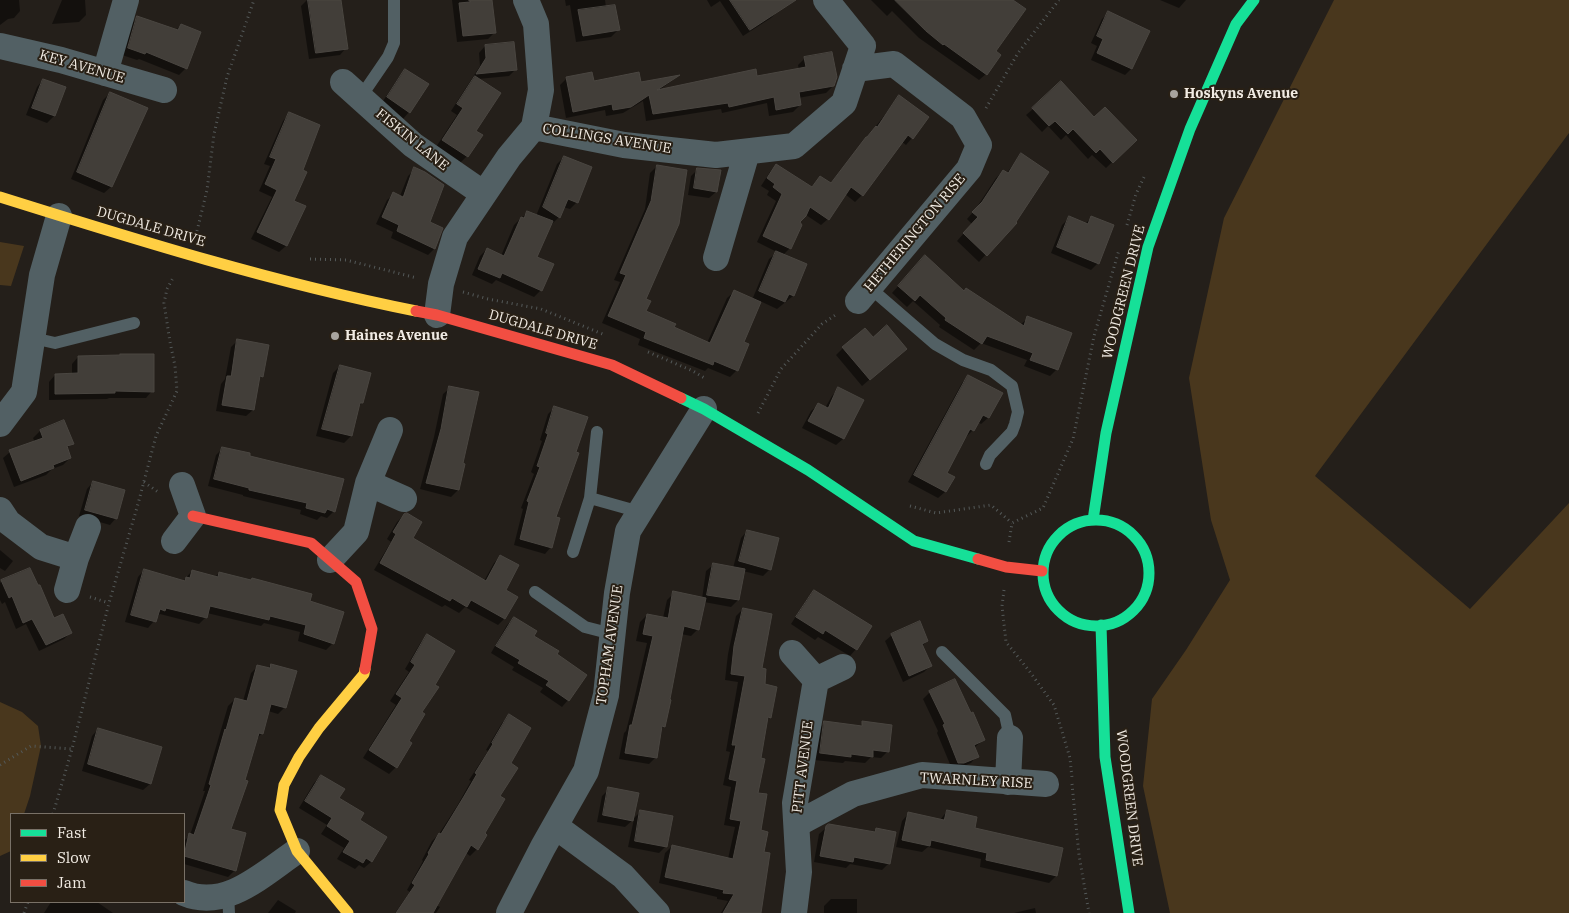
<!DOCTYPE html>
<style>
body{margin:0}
#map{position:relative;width:1569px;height:913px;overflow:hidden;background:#241f1a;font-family:"IBM Plex Serif",serif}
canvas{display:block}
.legend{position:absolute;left:10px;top:813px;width:175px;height:90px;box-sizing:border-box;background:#292015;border:1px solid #797167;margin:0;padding:6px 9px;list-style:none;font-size:15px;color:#f1ebe3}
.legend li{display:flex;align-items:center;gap:10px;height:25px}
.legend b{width:25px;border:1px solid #797167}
</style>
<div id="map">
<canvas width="1569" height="913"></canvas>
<ul class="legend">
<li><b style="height:6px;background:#16e098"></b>Fast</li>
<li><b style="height:6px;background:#ffcf43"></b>Slow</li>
<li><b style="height:6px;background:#f24e42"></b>Jam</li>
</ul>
</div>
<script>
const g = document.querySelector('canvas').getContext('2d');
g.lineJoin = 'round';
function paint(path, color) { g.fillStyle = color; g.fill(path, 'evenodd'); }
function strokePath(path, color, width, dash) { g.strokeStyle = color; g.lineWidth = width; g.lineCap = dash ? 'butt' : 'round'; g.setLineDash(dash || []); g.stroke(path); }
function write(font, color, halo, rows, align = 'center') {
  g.font = font + ' "IBM Plex Serif",serif'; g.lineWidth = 4; g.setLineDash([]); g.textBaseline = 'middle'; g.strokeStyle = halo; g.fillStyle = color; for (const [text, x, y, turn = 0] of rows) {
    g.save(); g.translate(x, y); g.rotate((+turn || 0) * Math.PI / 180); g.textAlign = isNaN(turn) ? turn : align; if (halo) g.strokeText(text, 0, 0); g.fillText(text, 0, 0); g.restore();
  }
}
paint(new Path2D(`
 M1334,0H1569V133L1315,476L1470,609L1569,503V913H1170L1143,786L1152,699L1186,650L1230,580L1211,520L1189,378L1224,218Z
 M0,242L24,246L11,286L0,285Z
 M0,702L22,712L38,726L41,746L30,796L24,814H11V851L0,856Z`), '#49371d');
paint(new Path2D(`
 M0,0H19L20,11L14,18L8,19L0,25Z
 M62,0H85L86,15L79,22L52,24Z
 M307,0H340L346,48L340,55L309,59L301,6Z
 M452,0H490L495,32L488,39L457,42Z
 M565,0H605L606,7L618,30L611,37L576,42L570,5L566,6Z
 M707,0H770L778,11L771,18L743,36L720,1L711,7Z
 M871,0H1011L986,74L979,80L919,38L892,11L887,16Z
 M1160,0H1186L1179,8Z
 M1108,13L1131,69L1125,75L1091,60L1097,46L1091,43L1102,19Z
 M137,18L176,30L181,25L186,68L179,75L139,59L137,60L122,55L130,25Z
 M485,46L516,69L509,76L478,79L475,131L481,135L467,156L460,163L436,147L457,115L451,111L480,66L479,53Z
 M805,58L833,86L826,93L798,98L800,105L793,112L769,116L767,103L722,113L721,109L646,121L643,101L623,113L606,116L605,110L566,118L560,85L567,78L593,83H640L677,77L658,91L799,70L798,65Z
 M405,71L409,112L403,119L381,104L399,77Z
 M43,80L64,88L54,116L47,123L26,115L37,87Z
 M110,93L111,187L104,193L71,179L103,100Z
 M899,97L912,138L906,145L901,141L862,195L855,202L845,194L828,219L821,225L806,215L798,222L790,248L783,255L806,265L793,296L777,309L760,301L742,343L737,370L730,377L708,368L705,371L638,345L640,339L602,323L620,282L614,280L645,209L650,173L657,166L644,312L673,328L707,343L727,298L734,292L752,300L769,259L777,252L757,242L776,201L767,195L769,191L761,186L770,172L777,166L811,188L820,177L830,184Z
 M1033,109L1094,119L1135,140L1106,168L1092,155L1088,159L1066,135L1061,140L1048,126L1042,132L1026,115Z
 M289,114L301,171L293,201L304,207L286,246L279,252L251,239L272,197L259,191L270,166L264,164L283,121Z
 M1021,155L1015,222L979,262L957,241L972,224L967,219L975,210L996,178L1003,171L1006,174Z
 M564,157L577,202L570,209L563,207L558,218L552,224L550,223L536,257L541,290L534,297L496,280L492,284L472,275L480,256L487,249L501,256L514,225L521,218L528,213L536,216L557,164Z
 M415,169L434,249L428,255L391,238L393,232L376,224L387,200L394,194L400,196L408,176Z
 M698,169L716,192L709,198L688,195L691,176Z
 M1092,217L1098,263L1091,270L1051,253L1062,225L1069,218L1085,224Z
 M918,264L1020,325L1028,318L1057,369L1050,376L1024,366L1027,360L981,343L974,350L939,327L940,325L913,301L907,307L892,293Z
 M873,339L898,355L862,386L836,355L843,348Z
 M238,340L262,376L258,380L253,410L246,416L216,411L221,384L225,379L231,347Z
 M78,357L152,391L146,398H109L107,399L49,400V382L55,375H72V364Z
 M340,366L362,403L358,407L351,436L344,443L316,436L333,373Z
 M969,376L988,418L981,424L978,422L973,430L966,437L965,436L945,473L953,477L945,492L938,498L908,482L962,383Z
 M450,388L461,464L458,490L451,497L420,489L434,437L443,394Z
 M838,389L862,401L843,439L836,445L802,428L811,411L818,405L825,408L832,396Z
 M555,407V518L551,547L545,554L514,545L523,509L521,508L534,474L531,472L542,441L540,440L548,414Z
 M64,422L72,443L66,449L70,458L63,465L52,469L46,475L14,487L3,458L10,452L35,442L33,438L40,431Z
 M223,448L248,457L334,511L327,518L321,516L317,520L300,514L301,510L243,496V495L208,486L216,455Z
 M93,482L116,518L110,525L79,516L87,489Z
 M404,515L411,538L484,581L494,563L501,556L504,591V619L498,625L465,607L459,613L445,605L442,607L374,570L391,542L387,539L397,522Z
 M747,531L770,569L763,576L743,571L738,600L731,607L704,602L698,629L691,636L681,634L664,726L661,730L656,757L649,764L619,759L624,733L626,731L634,700L647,643L636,641L640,622L647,615L663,618L667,600L674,593L702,599L706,571L713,565L733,568L741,538Z
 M0,550L13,561L5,571L0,568Z
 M144,570L183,581L192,571L215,577L219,573L250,581L308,602L333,643L326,650L298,641L300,632L264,623L261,626L207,613L206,617L199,624L160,614L148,628L125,622L138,577Z
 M2,581L54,620L71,632L64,639L39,651L26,624L16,629L5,602L2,604L0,600V583Z
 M814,592L856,649L850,656L818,637L815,640L791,624L807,599Z
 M743,609L761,669L770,717L766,721L759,759L757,794L762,853L760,913H721L728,901L717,899V897L659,883L665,853L672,846L728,859L735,827L724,825L731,787L723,785L730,752L726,751L738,682L725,680L728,654L736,616Z
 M514,618L532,636L555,654L568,700L562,707L540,692L543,688L512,670L514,667L491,653L507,625Z
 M892,635L927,641L922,646L930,666L924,672L903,682L885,641Z
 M427,636L433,685L407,741L411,744L396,767L389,774L363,758L396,705L390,701L409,672L405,669L421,642Z
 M271,665L285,707L278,714L268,711L262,733L256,740L229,830L235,870L228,877L184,864V841L190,835L205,791H203L228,706L235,699L243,701L251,673L258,666L267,669Z
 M930,692L983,740L974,748L977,756L971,763L956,769H952L937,733L938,731L923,699Z
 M509,716V763L498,796L477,849L470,856L466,853L436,905L440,907L436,913H395L410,892L407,890L423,861L422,860L432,841L439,834L457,806L471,781L469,780L488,751L486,750L502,723Z
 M825,723L859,727L863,723L887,752L881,758L871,757L865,763L845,761L843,763L814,760L818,729Z
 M98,729L150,784L143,790L82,771L92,736Z
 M321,776L358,821L386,837L371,862L364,868L359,865L355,869L337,859L344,848L321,834L327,825L299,808L314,783Z
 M609,789L632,820L641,811L666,846L659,853L628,847L634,819L625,827L597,822L602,796Z
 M947,811L973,829L1056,876L1049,883L980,867L981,859L928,847L922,852L896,847L902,821L908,814L940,820Z
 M827,827L872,833L876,829L889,863L882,870L850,864L846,868L814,862L819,834Z
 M831,899H857V913H824V906Z
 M278,900L296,911L295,913H268Z
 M51,902H97L113,913H44Z
 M1035,908L1036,913H1014Z`), '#0007');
const building = new Path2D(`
 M308,0H341L348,49L316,53Z
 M469,0H492L496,33L463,36L459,3L470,2Z
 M730,0H796L750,30Z
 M895,0H1013L1026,9L996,51L1001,55L987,75L944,44L943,45L926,31Z
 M615,5L620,30L583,36L578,10Z
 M1108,11L1150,31L1132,69L1097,53L1103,39L1097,36Z
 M137,16L178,30L181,24L201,32L187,69L146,52L145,54L128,48Z
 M514,42L517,70L476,74L486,58L485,45Z
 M832,52L837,77L834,86L799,92L801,105L776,110L774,97L729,107L728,103L653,114L649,95L631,107L613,110L612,104L573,112L566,77L592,72L594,81L639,72L641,82L680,75L657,90L756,69L757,76L806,67L804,57Z
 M405,69L429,84L410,113L387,97Z
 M475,76L501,93L476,131L483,135L468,157L442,140L463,108L457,104Z
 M43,79L66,87L55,116L32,108Z
 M1061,81L1094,117L1105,107L1137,140L1113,163L1100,149L1096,153L1073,129L1068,134L1055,121L1049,126L1032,108Z
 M110,92L148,108L112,187L77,172Z
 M899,95L929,117L913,139L908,135L863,196L851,187L829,220L810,207L806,216L800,222L802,225L791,249L763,236L782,194L773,187L775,184L767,178L776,164L812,187L820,176L831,183L866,137H867L876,126L877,127Z
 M289,112L320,125L303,170L307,172L294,201L306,206L287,246L257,232L277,190L265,184L276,159L270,157Z
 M1021,153L1049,172L1016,222L1017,223L987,256L963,233L978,217L972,212L982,202L1003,170L1008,173Z
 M564,156L592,167L578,203L568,199L560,218L543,207Z
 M657,165L687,170L679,224L646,299L651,301L646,311L676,324L674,327L710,343L734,290L761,302L744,342L749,344L738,371L714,361L713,365L644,338L646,332L608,316L626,275L620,273L651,201Z
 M414,167L425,172L444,185L430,222L443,228L435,249L397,231L399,225L382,217L393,192L403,197Z
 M697,168L721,170L717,192L694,188Z
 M527,211L553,221L537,257L554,264L542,291L502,273L500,278L478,269L487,248L504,256L521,217L524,218Z
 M1069,216L1088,224L1091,216L1114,225L1099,264L1057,247Z
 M776,251L807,264L794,296L789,294L785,302L759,291Z
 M925,255L964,291L966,288L1024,326L1027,316L1072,333L1058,370L1030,360L1033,353L987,336L982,344L945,320L946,318L920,295L915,301L898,286Z
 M887,325L907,349L870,380L842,347L865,328L873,337Z
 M237,339L269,345L263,377L260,376L254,410L222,405L227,376H231Z
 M120,354H154V392L115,391V393L55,394V374L78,373V356L120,355Z
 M340,365L371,373L363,403H360L352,436L322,429Z
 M968,375L1003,393L989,418L983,415L974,431L970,429L947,473L955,477L946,492L914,475Z
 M449,386L479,392L463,463L465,464L459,490L426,483L441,429Z
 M838,387L864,400L844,439L808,421L818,403L828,408Z
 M554,406L588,417L576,452L579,453L556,517L560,518L552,548L520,539L529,502L527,501L540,467L537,466L548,434L546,433Z
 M64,420L74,444L67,446L71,458L53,465L54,468L21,481L9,450L43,438L40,430Z
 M222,447L250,453V456L344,479L335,512L327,509L325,513L306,508L307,503L249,490V488L214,479Z
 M93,481L125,490L117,519L85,510Z
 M407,513L422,522L413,538L486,581L500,555L519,565L506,590L518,597L505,619L471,600L467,607L452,598L450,601L380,563L396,534L393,532L404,514Z
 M747,530L779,538L771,570L739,561Z
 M713,563L745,569L739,600L707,595Z
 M30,568L38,585H40L54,618L63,614L72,633L46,645L32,619L23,623L12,596L9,598L1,580Z
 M144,569L185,581L186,577L190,578L192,570L218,577L219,572L251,580L252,578L312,594L310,601L344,612L334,644L304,634L306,625L270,616L269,620L210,606L207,618L166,608L165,611L160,609L156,622L131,615Z
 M814,590L872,626L857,650L825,630L823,634L796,617Z
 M673,591L706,598L699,630L684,626L670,699L671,700L665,727L662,726L657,758L625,753L630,725H632L640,692L653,636L643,634L647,614L668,618Z
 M743,608L772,614L762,668L766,669L765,684L777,687L771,718L768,717L761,758L765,759L758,793L767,794L761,830L768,832L764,852L770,853L761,913H723L734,894L723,893L724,890L665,877L672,845L733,859L741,821L730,819L737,781L729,779L736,745H732L745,676L731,674L734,646Z
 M514,617L537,631L534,636L559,651L557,654L587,675L569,701L546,685L549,681L518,663L520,660L496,646Z
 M920,621L928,641L922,644L932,666L909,676L891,634Z
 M427,634L455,651L435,685L439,687L422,712L425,714L409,741L412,743L397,768L369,750L402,698L396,694L415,665L411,662Z
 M271,664L297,671L286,708L271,704L263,734L259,733L245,780L248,781L231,829L246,833L236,871L184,856L189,833L194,835L211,785L209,784L225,729L226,730L235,698L247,701L257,665L270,668Z
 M955,679L971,713L973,712L985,740L974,745L979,757L964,763H958L943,725L945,724L929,691Z
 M509,714L531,728L511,763L518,768L500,796L505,799L485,833L487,835L478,850L471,845L433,913H396L415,885L412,883L429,854L428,853L439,833L441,834L463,798L477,774L475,773L493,744L492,743Z
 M824,721L862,726V721L892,725L889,752L873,750V757L851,754V757L820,753Z
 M98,728L162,747L151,784L88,764Z
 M321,775L345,789L339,798L364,813L360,820L387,837L372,862L366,858L363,863L343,852L350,841L327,826L332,818L305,801Z
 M608,787L639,793L633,821L603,815Z
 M640,810L673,816L667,847L635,841Z
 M947,810L977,817L975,828L1063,848L1057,876L986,860L987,853L931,840L930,846L902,840L908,812L944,820Z
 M829,824L875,832L876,828L896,832L890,864L854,857L853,862L820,856L826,826Z`);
paint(building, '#423e39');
strokePath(building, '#4a4641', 1);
strokePath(new Path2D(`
 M986,108L1018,53L1059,0
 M1127,225L1136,194L1145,175
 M197,231L207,190L214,134L227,77L254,0
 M310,259L346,260L417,278
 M463,292L488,299L541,309L605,335
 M648,352L693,371L706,379
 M758,413L781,369L822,324L837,314
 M144,482L158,492
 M910,506L936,513L991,505L1012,523
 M1009,542L1012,523L1043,508L1073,439L1094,336L1119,250
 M1004,590L1002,606L1006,642L1030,672L1054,705L1070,758L1072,778
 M90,597L109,603
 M0,765L31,746L72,749
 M1072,784L1079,855L1089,913
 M53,814L72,749L109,603L138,504L156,436L177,391L175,366L170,342L164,303L167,289L174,276
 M24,913L28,902`), '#545959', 3, [1, 4]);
strokePath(new Path2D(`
 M360,98L388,57L394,43V0
 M869,287L935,344L963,360L991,370L1012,386L1018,412L1015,424L1012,432L990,455L986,464
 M33,338L55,343L134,323
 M590,498L597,432
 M573,552L590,498L640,512
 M535,592L585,627L612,634
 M942,652L1005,715L1010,738
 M228,894L229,913`), '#526064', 12);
strokePath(new Path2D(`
 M0,46L61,60L164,90
 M855,69L894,64L963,117L979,145L969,169L858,301
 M105,73L126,0
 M343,82L413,145L484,194
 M534,127L624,145L716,155L794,146L844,103L863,46L826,0
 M716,258L747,152
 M437,315L441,284L455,237L509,157L534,127L541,90L536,24L526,0
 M0,424L24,392L42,275L59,216
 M368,483L404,499
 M0,510L8,522L41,547L76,558
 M174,541L193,516L182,485
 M330,560L356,532L368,483L390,430
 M67,590L76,558L88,527
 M792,653L816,680L843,667
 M1008,782L1010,738
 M797,824L853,794L922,775L1046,784
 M555,826L623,876L657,913
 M184,893C226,911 264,873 297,851
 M509,913L543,847L586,771L606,695L617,593L628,531L704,409
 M794,913L799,872L795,803L816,680`), '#526064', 26);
strokePath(new Path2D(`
 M681,398L704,409L808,470L914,541L978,559
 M1093,520L1106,433L1148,247L1190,129L1236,24L1254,0
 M1043 573a53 53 0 1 1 106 0a53 53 0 1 1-106 0Z
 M1101,625L1105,757L1129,913`), '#16e098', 11);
strokePath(new Path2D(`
 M0,197C137,240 275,283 416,311
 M348,913L297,851L280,810L284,785L299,757L319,728L364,674L365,669`), '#ffcf43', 11);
strokePath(new Path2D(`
 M416,311L437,315L612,365L681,398
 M193,516L311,543L356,582L372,629L365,669
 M978,559L1006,567L1042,571`), '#f24e42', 11);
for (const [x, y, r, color] of [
 [1174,94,5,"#a9a49d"],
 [335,336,5,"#a9a49d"]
]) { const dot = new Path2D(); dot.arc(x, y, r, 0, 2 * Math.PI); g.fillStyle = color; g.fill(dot); strokePath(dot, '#292015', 2); }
write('14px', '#f1ebe3', '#292015', [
 ["KEY AVENUE",82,67,16],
 ["COLLINGS AVENUE",607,139,9],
 ["FISKIN LANE",412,140,39],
 ["DUGDALE DRIVE",151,227,16],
 ["HETHERINGTON RISE",915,233,-50],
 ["WOODGREEN DRIVE",1124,292,-76],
 ["DUGDALE DRIVE",543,330,16],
 ["TOPHAM AVENUE",610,645,-82],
 ["PITT AVENUE",803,767,-83],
 ["TWARNLEY RISE",976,781,3],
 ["WOODGREEN DRIVE",1129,798,83]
]);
write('bold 14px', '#f1ebe3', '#292015', [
 ["Hoskyns Avenue",1184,94],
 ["Haines Avenue",345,336]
], 'left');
</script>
